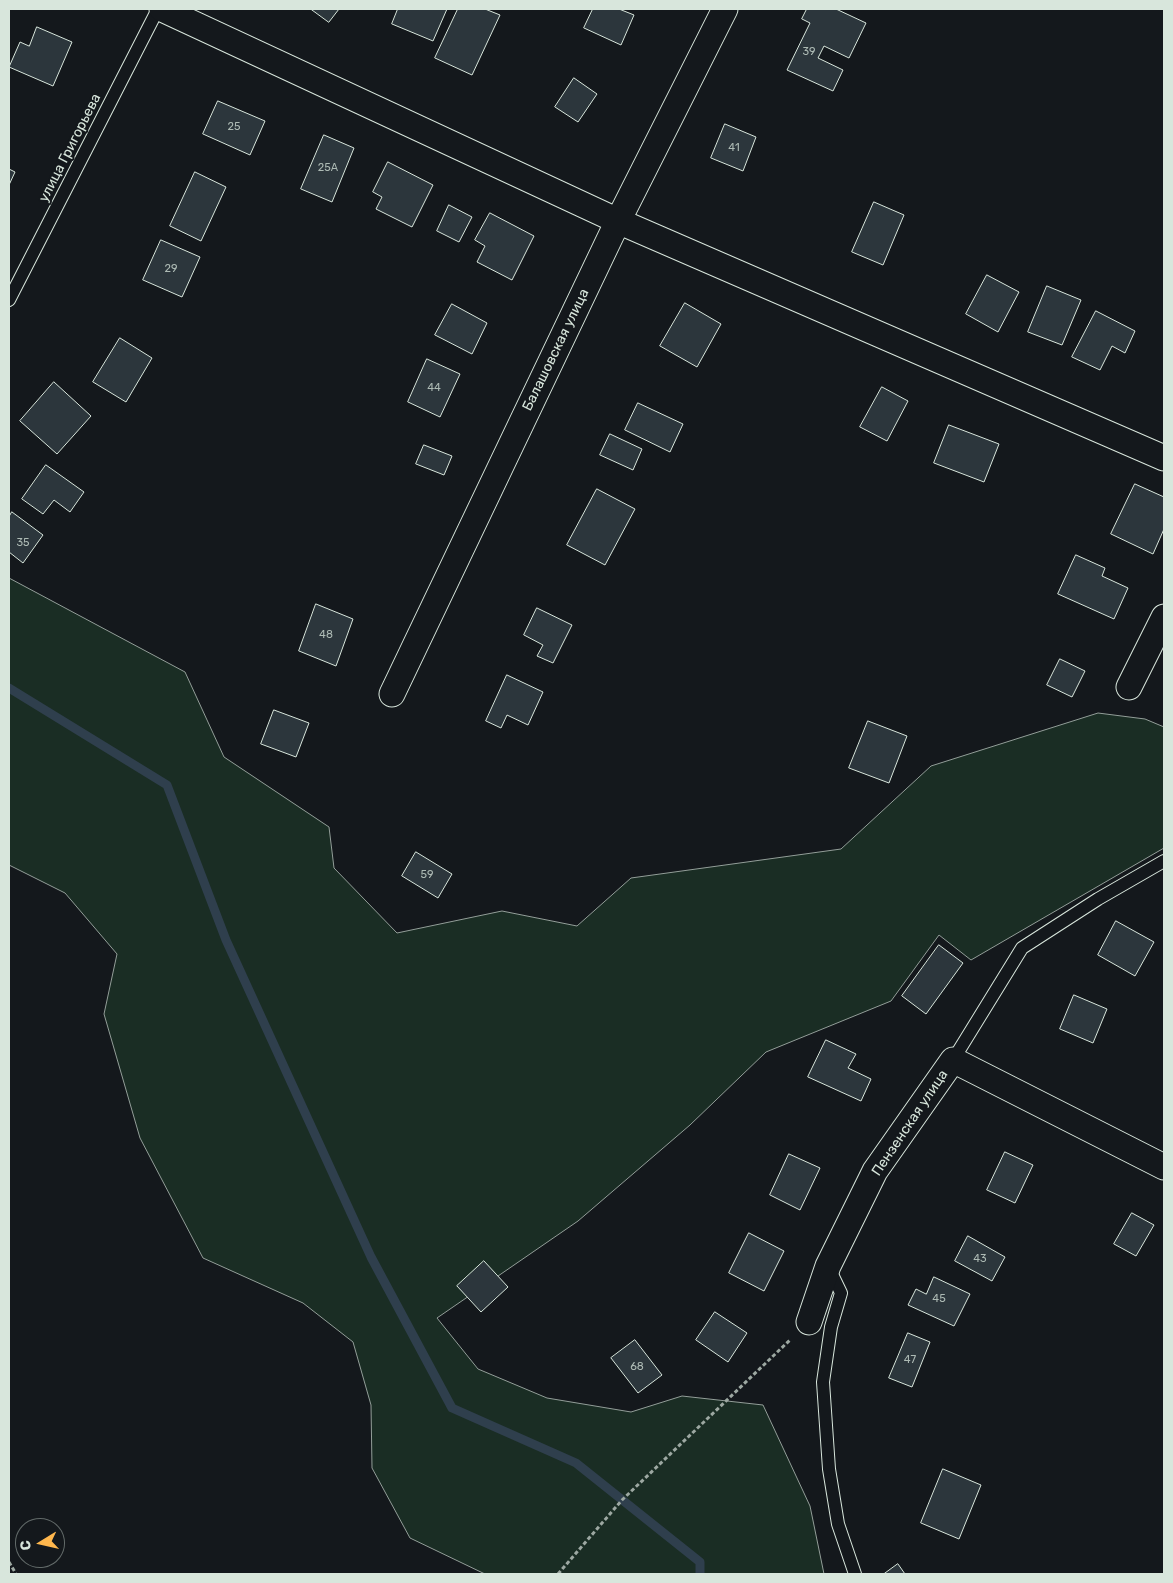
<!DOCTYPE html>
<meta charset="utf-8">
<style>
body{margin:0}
#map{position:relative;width:1173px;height:1583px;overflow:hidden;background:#14181c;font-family:Rubik,sans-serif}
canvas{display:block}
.frame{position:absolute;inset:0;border:10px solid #d8e6dc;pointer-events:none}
.north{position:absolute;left:15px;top:1518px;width:50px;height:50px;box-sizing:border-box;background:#14181c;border:1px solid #626a69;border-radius:50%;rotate:261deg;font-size:14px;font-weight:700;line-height:20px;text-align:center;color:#d8e6dc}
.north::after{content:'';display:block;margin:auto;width:18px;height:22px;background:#ffb74d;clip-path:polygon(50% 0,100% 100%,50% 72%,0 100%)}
</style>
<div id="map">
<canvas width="1173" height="1583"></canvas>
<div class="frame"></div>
<div class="north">С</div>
</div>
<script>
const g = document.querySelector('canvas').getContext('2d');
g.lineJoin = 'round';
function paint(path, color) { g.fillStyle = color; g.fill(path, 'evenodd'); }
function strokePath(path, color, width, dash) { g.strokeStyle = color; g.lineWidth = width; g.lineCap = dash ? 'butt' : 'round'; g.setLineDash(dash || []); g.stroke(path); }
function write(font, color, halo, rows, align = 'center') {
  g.font = font + ' Rubik,sans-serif'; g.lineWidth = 4; g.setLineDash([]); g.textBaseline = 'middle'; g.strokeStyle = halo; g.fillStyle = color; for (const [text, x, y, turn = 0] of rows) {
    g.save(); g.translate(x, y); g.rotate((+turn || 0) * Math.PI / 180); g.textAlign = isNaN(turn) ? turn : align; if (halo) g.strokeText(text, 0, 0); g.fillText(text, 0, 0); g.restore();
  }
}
const green = new Path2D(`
 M9,578L185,672L224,757L329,827L334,868L397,933L502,911L577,926L631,878L841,849L931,766L1098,713L1145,719L1164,727V848L971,960L939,935L891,1001L766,1052L690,1125L578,1221L437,1318L478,1369L547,1398L631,1412L682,1396L763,1405L810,1506L824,1574H485L410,1538L372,1468L371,1405L353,1342L303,1303L203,1258L140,1138L104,1014L117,954L65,893L9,865Z`);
paint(green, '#1a2d24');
strokePath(green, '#939e99', 1);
strokePath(new Path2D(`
 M9,688L167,785L226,940L371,1257L452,1408L576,1463L700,1562V1574`), '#2f3f4d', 9);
const building = new Path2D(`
 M311,9H339L329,22Z
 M398,9H447L433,41L392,24Z
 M458,9H485L500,15L472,75L435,58Z
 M593,9H619L634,15L621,45L584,28Z
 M807,9H836L866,23L849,58L824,46L818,58L843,70L833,91L787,70L810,23L802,19Z
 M37,27L72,42L53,86L9,67L20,42L29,46Z
 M574,78L597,94L578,122L555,107Z
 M218,101L265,121L250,155L203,134Z
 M725,124L756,137L743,171L711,158Z
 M324,135L354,148L332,202L301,189Z
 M388,162L433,185L412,227L376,209L382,197L373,192Z
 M9,169L15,172L9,185Z
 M195,172L226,187L201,241L170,226Z
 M874,202L904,215L883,265L852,252Z
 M449,205L472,217L459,242L437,231Z
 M490,213L534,236L512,280L477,262L485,246L475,240Z
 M161,240L200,257L182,297L143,280Z
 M987,275L1019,292L998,332L966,314Z
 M1047,286L1081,300L1062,345L1028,332Z
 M685,303L721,324L697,367L660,346Z
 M452,304L487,323L472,354L435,335Z
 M1096,311L1135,331L1125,353L1112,346L1100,370L1072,357Z
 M120,338L152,358L126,402L93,382Z
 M427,359L460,374L440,417L408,402Z
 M54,382L91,416L57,454L20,421Z
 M882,387L908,401L887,441L860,427Z
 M638,403L683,424L670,452L625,430Z
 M949,425L999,444L984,482L934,463Z
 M610,434L642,449L633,470L600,455Z
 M424,445L452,456L444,475L416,464Z
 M46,465L84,492L70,512L54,500L43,514L22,499Z
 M1135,484L1164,497V529L1153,554L1111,534Z
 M597,489L635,509L605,565L567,545Z
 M12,512L43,535L23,563L9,552V517Z
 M1076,555L1105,568L1102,576L1128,588L1114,619L1058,594Z
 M316,604L353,619L336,666L299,651Z
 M537,608L572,625L553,663L537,656L543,645L524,635Z
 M1060,659L1085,671L1072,697L1047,685Z
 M507,675L543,692L528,725L507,715L501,728L486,721Z
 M274,710L309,723L296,757L261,744Z
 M868,721L907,736L889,783L849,768Z
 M416,852L452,874L438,898L402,876Z
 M1116,921L1154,942L1135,976L1098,955Z
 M939,945L963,963L926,1014L902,996Z
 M1074,995L1107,1009L1093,1043L1060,1029Z
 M826,1040L856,1054L848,1068L871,1079L861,1101L808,1077Z
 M1005,1152L1033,1165L1015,1203L987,1190Z
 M789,1154L820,1168L800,1210L770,1195Z
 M1132,1213L1154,1225L1136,1256L1114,1244Z
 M749,1233L784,1251L764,1291L729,1273Z
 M968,1236L1005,1257L992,1281L955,1261Z
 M484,1261L508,1287L481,1312L457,1286Z
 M934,1277L970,1294L954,1326L908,1305L916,1289L926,1294Z
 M715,1312L747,1333L728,1362L696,1340Z
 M908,1333L930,1342L912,1387L889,1378Z
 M635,1340L662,1375L638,1393L611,1358Z
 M943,1469L981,1485L959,1539L921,1523Z
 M898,1564L905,1574H884Z`);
paint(building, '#2c363c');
strokePath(building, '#d8e6dc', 1);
const service = new Path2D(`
 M9,300L158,9
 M953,1060L1022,948L1098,899L1164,861
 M829,1268L841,1293L831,1327L823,1382L829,1469L838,1524L855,1574`);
const minor = new Path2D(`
 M162,9L618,221L1164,458
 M1129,687L1164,617
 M392,694L618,221L725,9
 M809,1322L828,1266L875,1171L953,1060L1164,1167`);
strokePath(service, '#d8e6dc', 14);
strokePath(minor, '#d8e6dc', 27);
strokePath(new Path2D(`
 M9,1562L16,1574
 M558,1574L622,1500L791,1339`), '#9da8a2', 3, [4, 2.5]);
strokePath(service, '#14181c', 12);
strokePath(minor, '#14181c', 25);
write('11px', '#adbab4', null, [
 ["39",809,52],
 ["25",234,127],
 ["41",734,148],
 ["25А",328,168],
 ["29",171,269],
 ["44",434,388],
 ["35",23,543],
 ["48",326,635],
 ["59",427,875],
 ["43",980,1259],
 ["45",939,1299],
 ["47",910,1360],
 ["68",637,1367]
]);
write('14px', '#d8e6dc', '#14181c', [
 ["улица Григорьева",70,148,-63],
 ["Балашовская улица",556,350,-64],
 ["Пензенская улица",910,1123,-56]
]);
</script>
